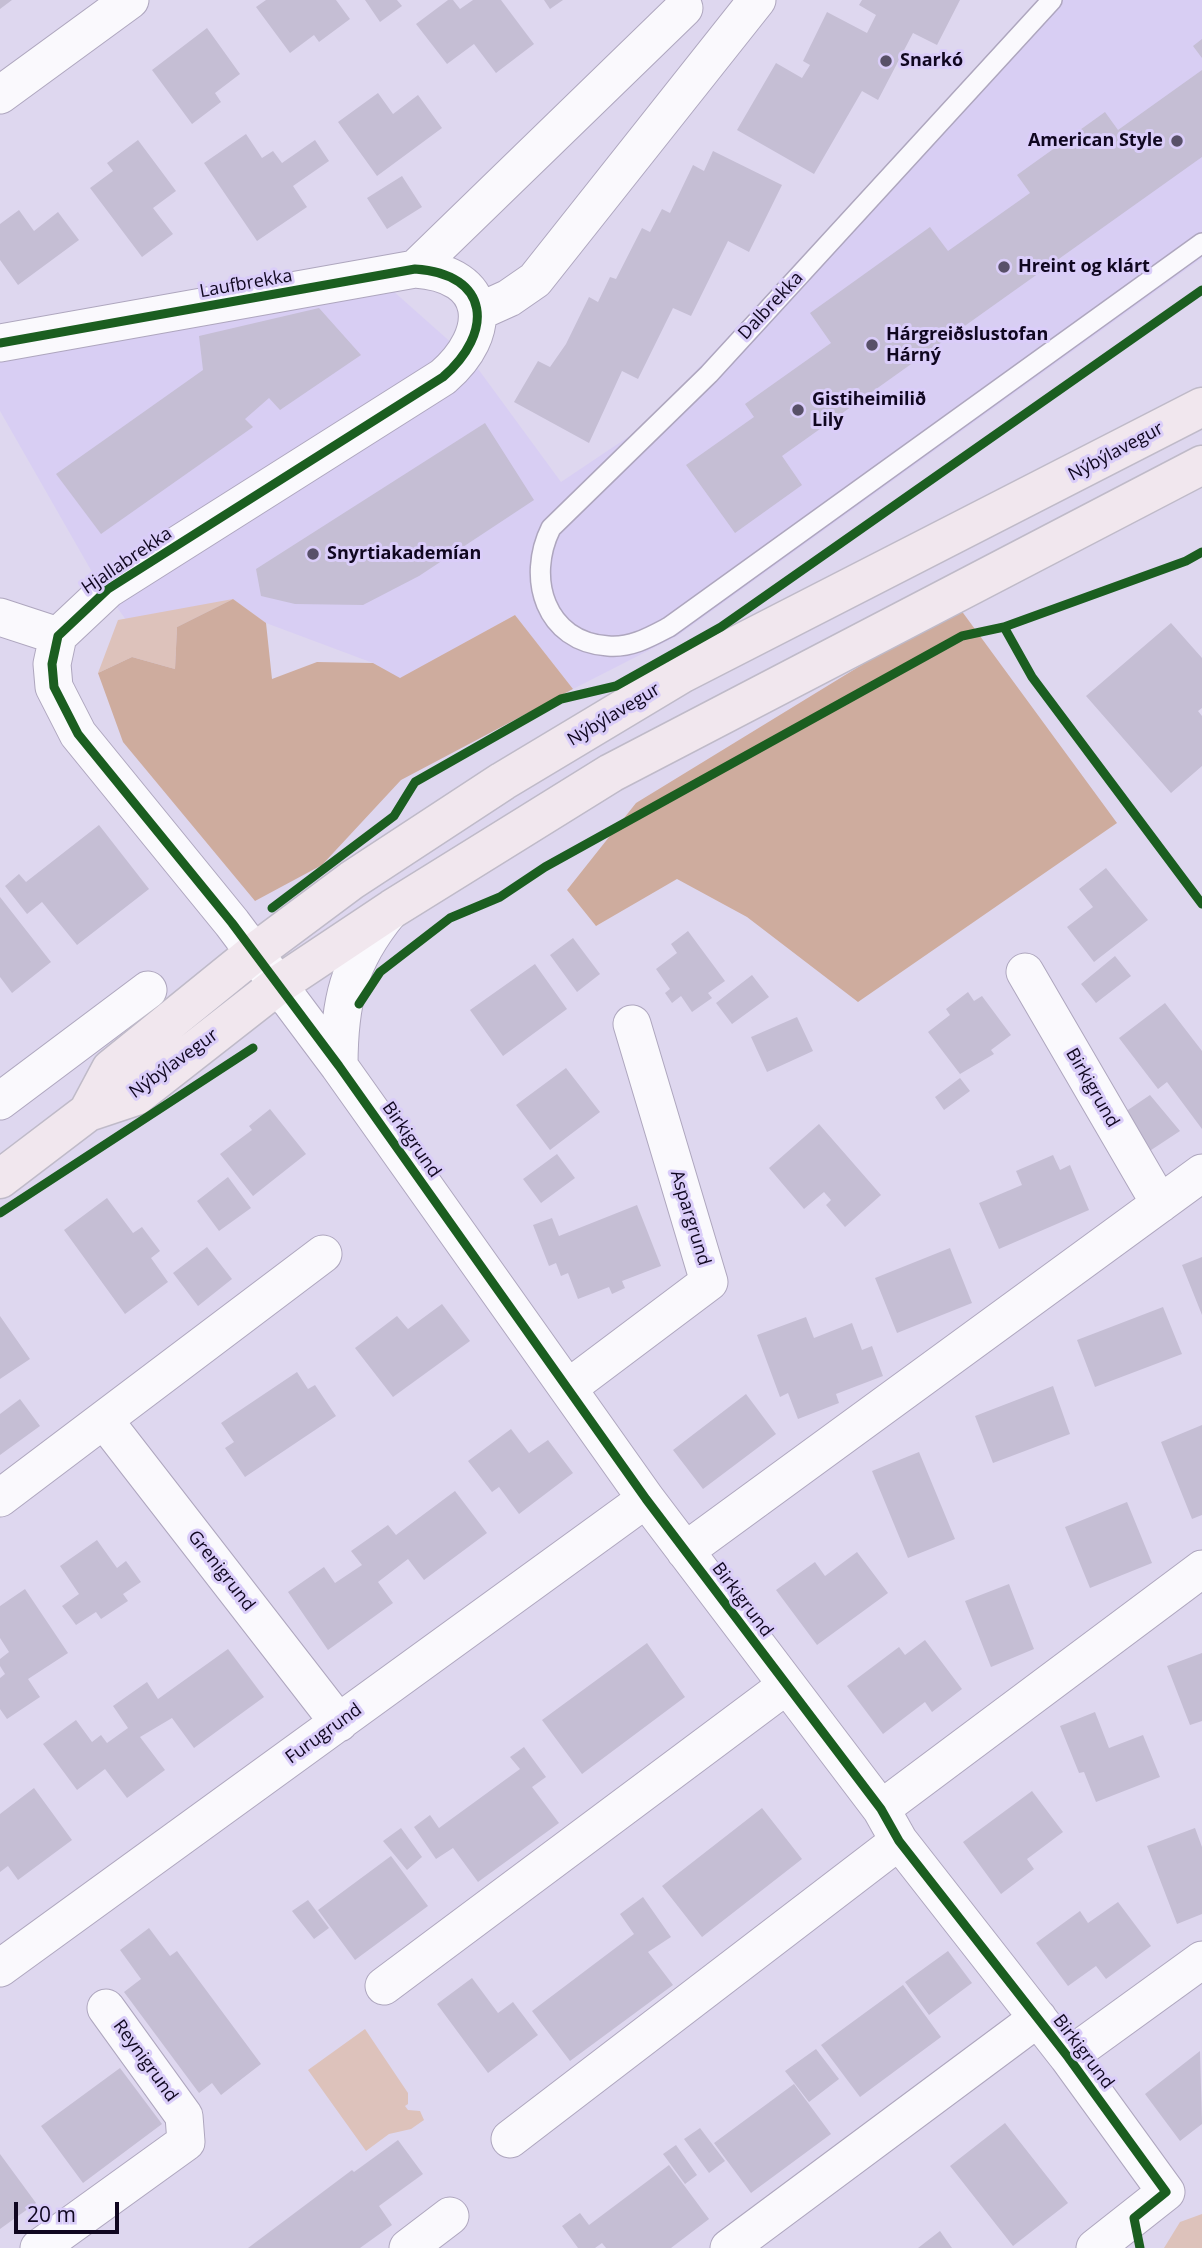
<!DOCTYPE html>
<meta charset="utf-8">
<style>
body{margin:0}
#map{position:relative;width:1202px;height:2248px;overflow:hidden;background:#ded7ef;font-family:"Open Sans",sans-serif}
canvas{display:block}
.scale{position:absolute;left:14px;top:2202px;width:105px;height:32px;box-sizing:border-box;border:4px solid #100720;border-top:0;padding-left:9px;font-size:21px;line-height:24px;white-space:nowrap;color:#100720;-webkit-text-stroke:5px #dacdf9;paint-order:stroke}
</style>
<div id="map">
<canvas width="1202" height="2248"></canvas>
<div class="scale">20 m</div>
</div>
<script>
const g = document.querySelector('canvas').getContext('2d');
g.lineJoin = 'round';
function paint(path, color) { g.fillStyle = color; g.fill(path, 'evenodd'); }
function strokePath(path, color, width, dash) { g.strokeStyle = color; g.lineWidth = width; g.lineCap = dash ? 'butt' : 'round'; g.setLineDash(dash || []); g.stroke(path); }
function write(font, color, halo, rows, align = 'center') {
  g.font = font + ' "Open Sans",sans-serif'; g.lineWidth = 6; g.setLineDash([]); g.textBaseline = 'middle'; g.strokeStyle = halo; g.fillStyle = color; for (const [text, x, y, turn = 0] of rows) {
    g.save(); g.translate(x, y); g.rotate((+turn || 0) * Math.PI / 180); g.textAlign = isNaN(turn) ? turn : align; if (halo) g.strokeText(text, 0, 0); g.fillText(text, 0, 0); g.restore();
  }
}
paint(new Path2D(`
 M1046,0H1202V258L677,636L573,689L515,615L400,679L373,663L266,623L233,599L136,634L92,572L0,411V358L383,282L473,362L561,482L643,427Z`), '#d8cef3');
paint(new Path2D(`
 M233,599L177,627L175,669L132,657L98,673L118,620Z
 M365,2029L408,2093V2104L405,2106L408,2110L420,2111L424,2120L411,2129L389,2134L366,2151L308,2070Z
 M1202,2214V2248H1164L1180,2222Z`), '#ddc2bb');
paint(new Path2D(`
 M233,599L266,623L272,679L317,662L373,663L400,678L515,615L573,689L401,780L322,865L255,901L123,742L98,673L132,657L175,669L177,627Z
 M958,606L1117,823L858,1002L747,917L677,879L596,926L567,890L636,803Z`), '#ceac9e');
paint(new Path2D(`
 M0,0H12L0,9Z
 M266,0H336L350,19L319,42L314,35L290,53L256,7Z
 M365,0H397L402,6L380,22Z
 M448,0H453L460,9L473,0H501L534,44L496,73L474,44L447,64L416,24Z
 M544,0H563L550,9Z
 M862,0H960L937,45L913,33L878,100L862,91L814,174L737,130L776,63L802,78L810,65L803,61L827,12L867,33L876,15L859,5Z
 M207,28L240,74L215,93L221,102L192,124L152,70Z
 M1202,39V58L1193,46Z
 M1202,70V157L782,456L802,485L735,533L686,465L754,417L745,404L831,343L810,313L930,227L948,251L1030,193L1017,175L1105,112L1118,130Z
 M378,93L393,114L418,95L442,128L377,176L338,122Z
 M246,134L262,158L273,151L282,163L315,140L329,161L293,186L307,207L257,241L204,163Z
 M138,140L176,191L153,208L173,234L142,257L90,188L113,171L107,163Z
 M713,151L782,185L749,252L728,241L691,316L673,308L638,379L622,371L589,443L514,402L538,361L550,367L566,344L589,297L598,302L610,277L616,279L642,228L650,232L662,209L670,213L693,165L704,171Z
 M402,176L422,207L387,229L367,198Z
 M19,210L34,231L58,212L79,240L18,285L0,260V224Z
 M319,308L361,355L280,410L269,398L245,419L253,427L101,534L56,474L203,370L199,336Z
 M485,423L534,500L419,576L363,605L295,604L261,596L256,569Z
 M1171,623L1202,658V708L1198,711L1202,716V766L1171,793L1086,696Z
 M99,825L149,889L77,945L42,902L27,914L5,886L19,874L26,882Z
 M1106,868L1148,920L1094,962L1067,927L1093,907L1079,889Z
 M0,897L51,962L12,993L0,977Z
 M688,931L725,981L708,993L712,998L692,1012L681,996L672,1003L665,993L670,989L656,969L677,953L671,944Z
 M573,938L600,974L577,992L550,955Z
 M1115,956L1131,976L1096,1003L1081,984Z
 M535,964L567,1009L503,1056L470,1010Z
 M752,975L769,997L732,1024L716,1003Z
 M968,992L974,1001L982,996L1011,1035L991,1050L994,1054L960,1074L928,1032L950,1015L946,1009Z
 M1165,1003L1202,1051V1129L1167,1082L1158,1089L1119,1038Z
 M797,1017L813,1051L767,1072L751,1037Z
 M566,1068L600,1112L550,1150L516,1105Z
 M960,1078L970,1091L944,1110L935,1097Z
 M1150,1095L1180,1131L1139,1158L1119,1116Z
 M270,1109L306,1154L253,1196L220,1154L252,1130L249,1126Z
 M819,1124L881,1195L845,1227L826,1205L831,1200L824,1192L804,1209L769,1168Z
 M557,1154L575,1178L541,1203L523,1179Z
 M1053,1155L1060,1170L1070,1165L1089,1210L999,1249L979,1203L1022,1185L1016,1171Z
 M228,1177L251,1208L219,1231L197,1201Z
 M107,1198L133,1233L142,1227L160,1251L151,1258L168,1282L125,1314L64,1230Z
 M637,1205L661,1266L622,1281L625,1288L612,1294L609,1287L578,1299L568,1273L561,1276L556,1263L549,1266L533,1225L552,1218L559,1236Z
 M207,1247L232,1279L198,1306L173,1273Z
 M950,1248L972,1303L897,1333L875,1278Z
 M1202,1257V1315L1182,1265Z
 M442,1304L470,1341L393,1397L355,1348L397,1316L408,1329Z
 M1163,1307L1182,1354L1095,1387L1077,1340Z
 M0,1316L30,1359L0,1379Z
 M806,1317L814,1338L852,1323L862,1350L872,1346L883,1376L836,1394L839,1403L798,1419L788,1393L780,1397L757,1335Z
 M297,1372L308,1389L315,1385L336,1416L245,1477L225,1448L234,1442L221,1423Z
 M1053,1386L1070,1434L993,1463L975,1416Z
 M746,1394L776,1434L703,1489L673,1450Z
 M20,1399L40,1426L0,1455V1414Z
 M1202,1425V1515L1192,1519L1161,1442Z
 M511,1429L529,1453L548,1440L573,1473L519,1514L499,1487L492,1492L468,1461Z
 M919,1452L955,1539L908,1558L872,1471Z
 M455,1491L487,1533L424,1580L408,1559L378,1582L393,1603L328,1650L288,1592L324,1567L335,1583L362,1565L351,1551L388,1525L396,1535Z
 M1127,1502L1152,1563L1090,1588L1065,1527Z
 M97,1540L117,1568L126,1561L141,1582L123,1594L128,1601L101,1619L96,1612L76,1625L62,1606L79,1594L60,1566Z
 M857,1552L888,1593L817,1645L776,1590L815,1562L825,1576Z
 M1009,1584L1034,1649L991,1667L965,1601Z
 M25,1589L68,1653L28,1679L40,1697L7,1719L0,1709V1678L5,1674L0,1666V1659L9,1652L0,1638V1606Z
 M925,1640L962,1689L932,1712L925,1702L883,1734L847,1686L899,1647L905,1655Z
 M647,1643L685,1697L582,1774L542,1720Z
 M228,1649L264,1697L194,1748L172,1718L140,1737L165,1770L127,1798L105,1769L77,1790L43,1744L76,1720L92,1742L101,1735L107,1743L128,1728L113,1706L147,1682L158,1699Z
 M1202,1653V1721L1190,1725L1167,1666Z
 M1095,1712L1109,1748L1143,1735L1160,1777L1096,1802L1084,1772L1079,1773L1060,1726Z
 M524,1747L546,1777L532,1787L559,1823L478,1882L453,1848L436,1859L414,1827L430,1815L439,1828L520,1769L510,1757Z
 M34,1788L72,1840L18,1880L8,1866L0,1872V1814Z
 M1032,1791L1063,1832L1027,1859L1034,1869L1001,1894L963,1842Z
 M762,1808L802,1859L702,1937L662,1886Z
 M401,1828L422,1857L407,1870L383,1841Z
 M1195,1828L1202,1847V1914L1177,1924L1147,1846Z
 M391,1856L428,1906L355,1960L318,1910Z
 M643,1897L671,1937L648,1952L673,1985L570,2061L532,2011L634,1934L620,1914Z
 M308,1900L329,1928L314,1939L292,1911Z
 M1118,1902L1151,1946L1106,1979L1096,1966L1068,1986L1036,1943L1080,1911L1088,1923Z
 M149,1928L170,1956L177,1951L261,2064L221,2095L212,2083L199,2093L124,1992L141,1979L120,1950Z
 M948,1951L972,1983L929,2015L905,1982Z
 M472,1978L498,2013L513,2002L538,2035L488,2073L437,2004Z
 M903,1985L941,2037L860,2097L821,2045Z
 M816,2049L839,2079L809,2102L785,2071Z
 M1200,2051L1202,2124L1180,2141L1145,2094Z
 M120,2068L162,2124L83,2183L41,2126Z
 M794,2084L831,2134L751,2193L714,2143Z
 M1005,2123L1068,2203L1013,2246L950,2166Z
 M700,2128L725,2161L709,2173L684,2139Z
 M398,2140L423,2174L379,2206L392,2225L360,2248H248L352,2170L354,2172Z
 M676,2145L697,2175L685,2184L663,2154Z
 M0,2154L36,2203L0,2229Z
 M669,2165L709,2219L671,2248H606L602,2243L595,2248H578L562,2226L580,2213L589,2225Z
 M940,2231L952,2248H918Z`), '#c5bed4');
const service = new Path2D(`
 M1052,0L709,374L551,528C526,578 545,642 608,646C631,648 650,637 669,627L1202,243`);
const minor = new Path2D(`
 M0,95L130,0
 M415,269L684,8
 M478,312L509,298L535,280L757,0
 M0,343L415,269C491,274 494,333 443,377L108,589L58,636L52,664L54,687L78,734L232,923L339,1066L646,1499L881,1809L899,1841L1068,2057L1166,2192L1095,2248
 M0,617L58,636
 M1025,972L1160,1204
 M339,1066C339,1003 348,962 389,912
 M0,1101L148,990
 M568,1388L709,1282L632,1024
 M104,1420L339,1723
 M0,1498L323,1254
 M685,1551L1202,1173
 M881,1809L1202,1569
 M0,1968L646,1499
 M384,1986L787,1685
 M1068,2057L1202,1960
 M510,2139L899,1841
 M39,2248L186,2142L184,2116L106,2008
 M408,2248L450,2216
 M729,2248L1038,2018`);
const primary = new Path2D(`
 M88,1112L111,1069L254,953L352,880L503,781L683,673L1202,407
 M0,1179L88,1112L136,1096L278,985L392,909L611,773L1202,465`);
strokePath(service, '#aea6be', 22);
strokePath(minor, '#aea6be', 39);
strokePath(primary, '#bfbac8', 41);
strokePath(service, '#faf9fd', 19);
strokePath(minor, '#faf9fd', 37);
strokePath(primary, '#f1e7ee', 38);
strokePath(new Path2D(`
 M0,343L415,269C491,274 494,333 443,377L108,589L58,636L52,664L54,687L78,734L232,923L339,1066L646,1499L881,1809L899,1841L1068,2057L1166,2192L1134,2218L1140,2248
 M1004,627L1186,561L1202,552
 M272,908L394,816L415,782L561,699L616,686L721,627L1202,290
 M359,1004L380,972L450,918L500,897L545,867L962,636L1004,627L1032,677L1202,904
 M0,1213L253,1048`), '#1b5e20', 9);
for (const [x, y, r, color] of [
 [886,61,7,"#585068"],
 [1177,141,7,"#585068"],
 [1004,267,7,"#585068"],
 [872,345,7,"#585068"],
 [798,410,7,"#585068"],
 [313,554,7,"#585068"]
]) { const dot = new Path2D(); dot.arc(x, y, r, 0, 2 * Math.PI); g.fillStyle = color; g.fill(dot); strokePath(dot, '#dacdf9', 2.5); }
write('bold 18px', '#100720', '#dacdf9', [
 ["Snarkó",900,61],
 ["American Style",1163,141,"right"],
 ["Hreint og klárt",1018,267],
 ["Hárgreiðslustofan",886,335],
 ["Hárný",886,356],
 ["Gistiheimilið",812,400],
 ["Lily",812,421],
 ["Snyrtiakademían",327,554]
], 'left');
write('18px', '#100720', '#dacdf9', [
 ["Laufbrekka",246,284,-10],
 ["Dalbrekka",771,306,-47],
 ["Nýbýlavegur",1116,452,-28],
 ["Hjallabrekka",127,561,-34],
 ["Nýbýlavegur",614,715,-31],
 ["Nýbýlavegur",174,1064,-36],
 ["Birkigrund",1092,1088,60],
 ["Birkigrund",411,1140,55],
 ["Aspargrund",690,1218,73],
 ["Grenigrund",221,1571,52],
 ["Birkigrund",742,1600,53],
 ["Furugrund",324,1734,-36],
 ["Birkigrund",1083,2052,53],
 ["Reynigrund",145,2061,54]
]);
</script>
